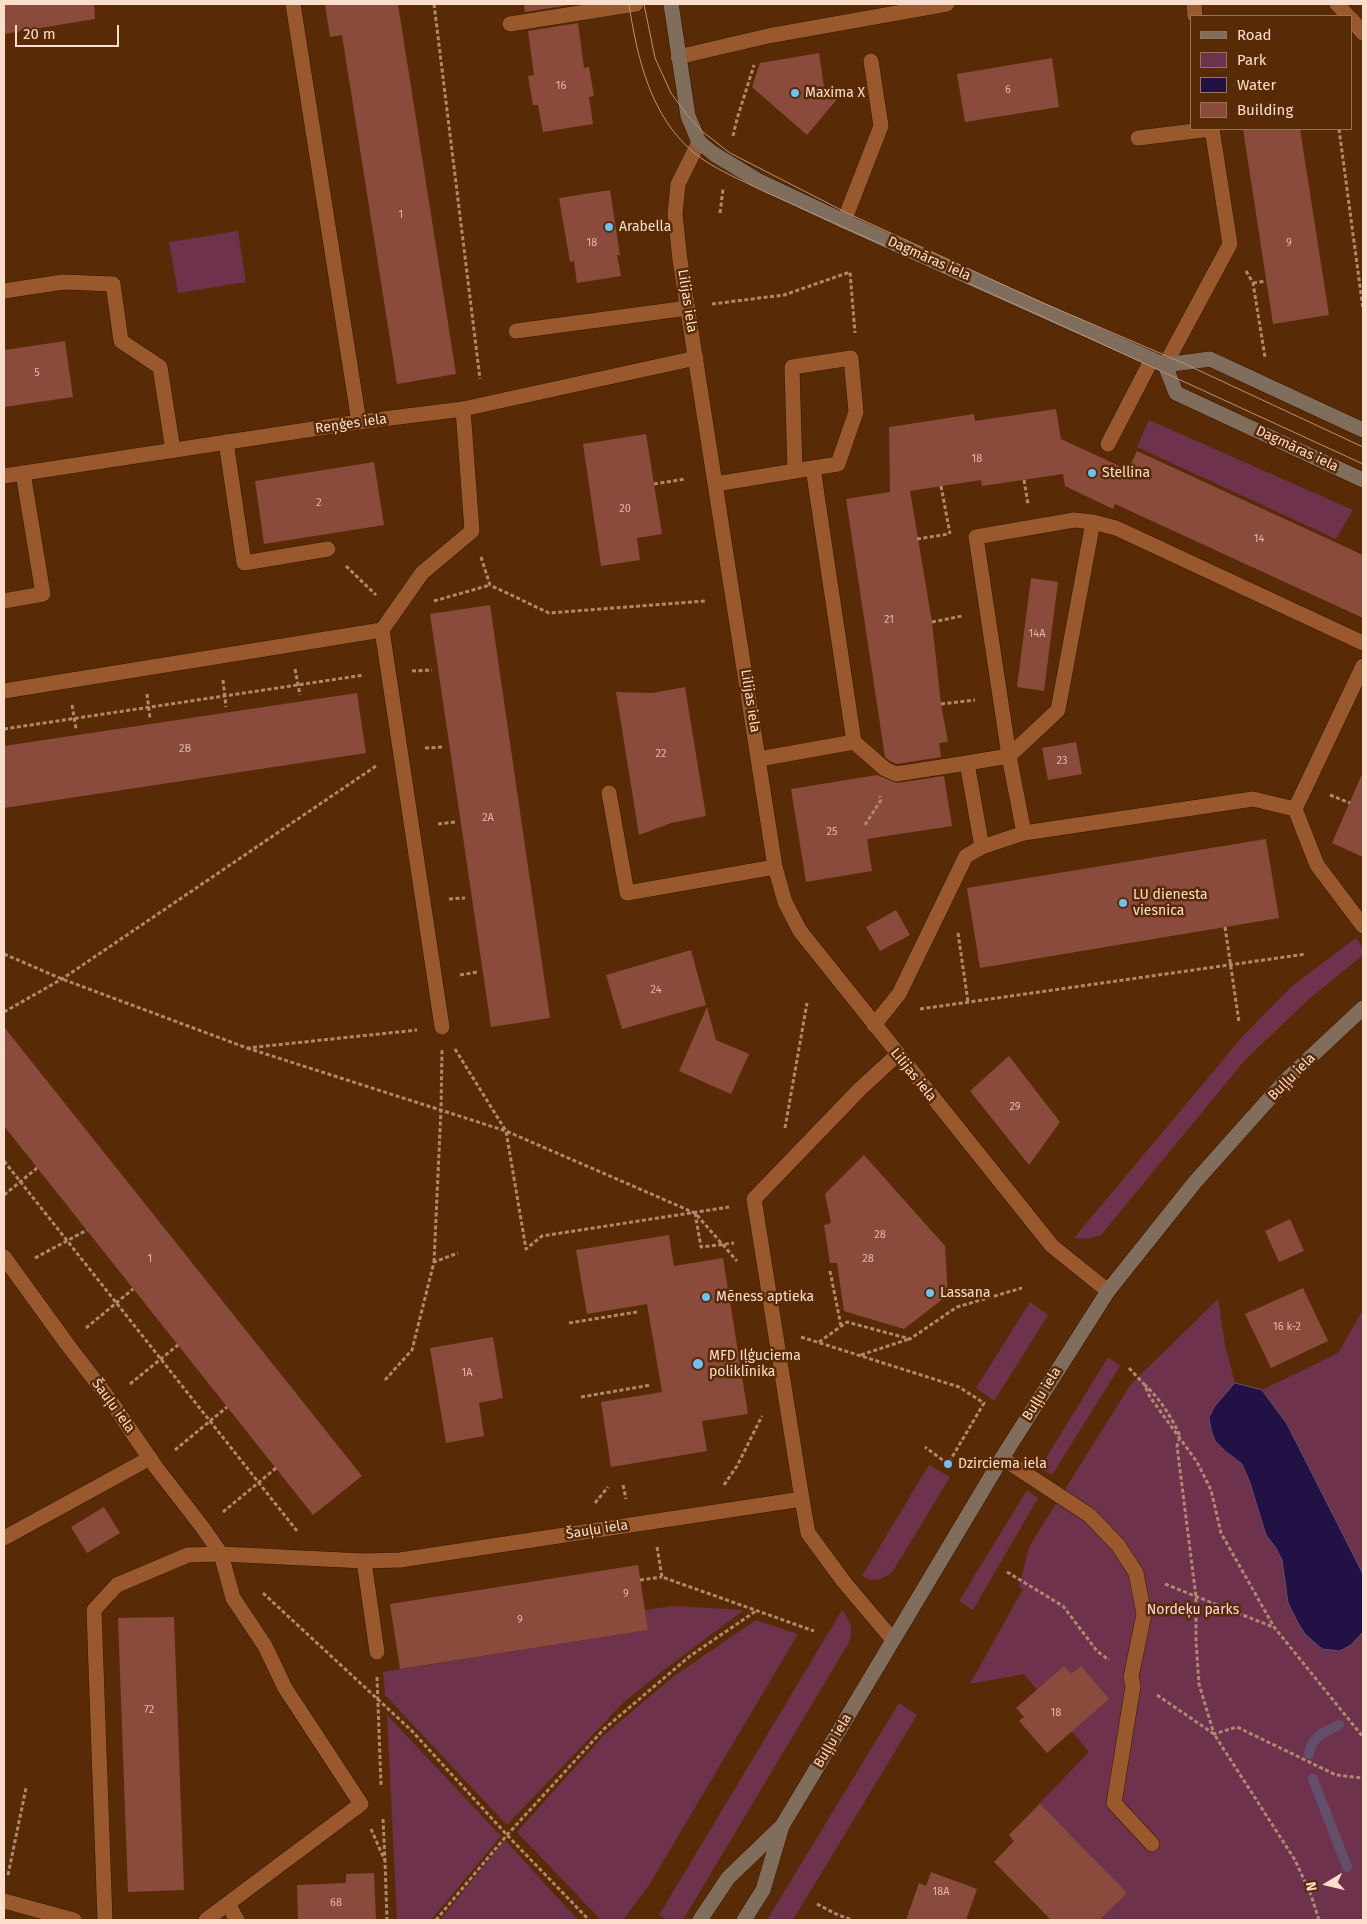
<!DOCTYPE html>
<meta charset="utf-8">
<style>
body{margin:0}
#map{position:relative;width:1367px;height:1924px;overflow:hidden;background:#582b06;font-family:"Fira Sans",sans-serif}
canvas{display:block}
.frame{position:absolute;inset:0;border:5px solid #fbddcb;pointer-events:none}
.legend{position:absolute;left:1190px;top:15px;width:162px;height:115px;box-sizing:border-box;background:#582b06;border:1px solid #997255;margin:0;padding:6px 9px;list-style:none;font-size:15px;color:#fbddcb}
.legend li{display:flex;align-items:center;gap:10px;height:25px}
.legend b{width:25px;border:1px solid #997255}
.north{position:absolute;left:1302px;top:1859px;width:50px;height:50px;-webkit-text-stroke:4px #582b06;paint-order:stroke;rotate:261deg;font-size:14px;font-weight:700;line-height:20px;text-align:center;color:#fbddcb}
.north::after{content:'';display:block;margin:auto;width:18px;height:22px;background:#fbddcb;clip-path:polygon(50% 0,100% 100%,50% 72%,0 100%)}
.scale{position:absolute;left:15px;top:25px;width:104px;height:22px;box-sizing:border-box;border:2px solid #fbddcb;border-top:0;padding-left:6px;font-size:15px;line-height:18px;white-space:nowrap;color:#fbddcb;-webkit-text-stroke:4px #582b06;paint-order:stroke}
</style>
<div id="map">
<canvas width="1367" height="1924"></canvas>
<div class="frame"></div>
<ul class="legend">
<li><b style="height:6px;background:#806d5c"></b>Road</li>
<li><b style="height:14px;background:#6e324d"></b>Park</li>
<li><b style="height:14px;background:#214"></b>Water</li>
<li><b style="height:14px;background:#8a4a3c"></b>Building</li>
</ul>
<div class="north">N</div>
<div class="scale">20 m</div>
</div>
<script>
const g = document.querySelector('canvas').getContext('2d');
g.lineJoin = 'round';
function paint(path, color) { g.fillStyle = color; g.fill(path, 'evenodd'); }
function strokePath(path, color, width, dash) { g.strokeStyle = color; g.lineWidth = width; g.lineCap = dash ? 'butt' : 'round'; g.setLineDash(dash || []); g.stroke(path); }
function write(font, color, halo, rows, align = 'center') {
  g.font = font + ' "Fira Sans",sans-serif'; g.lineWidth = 5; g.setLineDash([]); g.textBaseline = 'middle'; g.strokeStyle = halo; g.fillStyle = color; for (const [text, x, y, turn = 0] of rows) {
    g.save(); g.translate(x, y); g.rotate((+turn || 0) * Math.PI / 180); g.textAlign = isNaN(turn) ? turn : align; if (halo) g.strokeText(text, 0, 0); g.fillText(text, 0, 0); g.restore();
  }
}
paint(new Path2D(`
 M238,231L246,282L178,293L169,242Z
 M1149,420L1353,510L1336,539L1137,447Z
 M1356,938L1363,948V955L1309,999L1245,1060L1101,1235L1087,1239L1074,1238L1243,1036L1292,986Z
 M1218,1299L1225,1345L1235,1383L1262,1390L1338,1353L1363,1310V1920H1091L1009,1835L1089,1752L1024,1674L970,1684L1023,1589L1019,1587L1029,1547L1131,1384Z
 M1030,1302L1048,1315L994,1401L976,1388Z
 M1108,1357L1120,1366L1052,1475L1040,1468Z
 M929,1465L950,1477L893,1571C883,1580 874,1583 862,1576Z
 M1027,1490L1038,1498L973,1610L959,1601Z
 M672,1606L744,1610L669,1666L624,1702L507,1825L385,1695L383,1672L648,1630L645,1610Z
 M842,1610C851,1621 854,1631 848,1644L683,1920H668L659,1915Z
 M756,1620L798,1634L649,1885L623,1920H601L517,1832L604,1735L674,1676Z
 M899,1703L917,1715L793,1920H767Z
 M387,1715L501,1836L431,1920H397Z
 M505,1840L578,1920H440Z`), '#6e324d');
const water = new Path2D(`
 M1235,1383L1262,1390L1287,1424L1363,1574V1632L1351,1645L1340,1651L1322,1649L1305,1634L1298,1623L1288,1603L1282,1560L1276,1548L1266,1535L1250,1483L1242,1464L1225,1451L1215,1441L1211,1430L1209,1417L1215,1406Z`);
paint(water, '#214');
strokePath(water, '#634e6c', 1);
strokePath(new Path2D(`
 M1309,1754C1311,1737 1325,1732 1339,1725
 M1313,1779L1347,1867`), '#634e6c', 10);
paint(new Path2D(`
 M4,4H94L95,19L4,34Z
 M325,4H398L456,374L397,384L342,35L330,37Z
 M524,4H575L525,12Z
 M578,23L584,68L589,67L594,96L589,97L593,124L543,132L538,105H533L528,76L534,75L528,31Z
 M819,53L824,87L838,98L807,135L752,87L760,63Z
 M1052,58L1059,107L965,122L957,74Z
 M1243,129H1300L1329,315L1273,324Z
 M610,190L620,255H617L621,276L577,283L574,261L570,262L559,198Z
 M65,341L73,397L4,407V350Z
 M1056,409L1061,439L1128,470L1137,451L1363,555V618L1115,504L1113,509L1065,486L1063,474L982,486L981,480L910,491L932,622L941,704L948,742L939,743L941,757L897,764L890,761L885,757L846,499L890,492L889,427L974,414L975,421Z
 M646,434L662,534L637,538L640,560L601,566L583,444Z
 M374,462L384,525L264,544L255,481Z
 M1031,578L1058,582L1044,691L1017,687Z
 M490,605L550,1018L491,1027L430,614Z
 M685,687L706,816L671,823L639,835L616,692L652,693Z
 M357,693L366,753L4,808V746Z
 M1076,742L1082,774L1048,780L1042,748Z
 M1363,772V857L1332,843Z
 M877,775L897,783L944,776L952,826L867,839L872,871L806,882L791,789Z
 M1266,839L1279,918L980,968L967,888Z
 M896,910L910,935L880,951L866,927Z
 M691,950L706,1005L622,1029L606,975Z
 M707,1007L716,1040L749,1054L731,1094L679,1071Z
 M4,1027L362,1476L313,1515L4,1126Z
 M1009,1056L1060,1122L1029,1165L970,1091Z
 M864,1155L945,1246L948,1295L904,1329L844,1311L837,1263H830L824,1225L831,1223L825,1194Z
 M1290,1219L1304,1251L1279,1262L1265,1231Z
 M669,1235L674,1266L723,1258L748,1414L702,1421L707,1451L611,1467L601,1402L662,1392L647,1304L587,1314L576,1250Z
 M1303,1288L1328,1341L1271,1368L1245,1314Z
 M493,1337L503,1398L479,1403L484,1436L446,1443L430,1348Z
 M104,1507L120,1533L87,1553L71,1527Z
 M638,1565L648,1630L400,1669L390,1604Z
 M174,1617L184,1890L128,1892L118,1618Z
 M1064,1666L1071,1674L1081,1666L1109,1699L1047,1753L1019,1721L1024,1717L1016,1708Z
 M1040,1804L1127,1893L1099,1920H1051L994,1862L1014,1841L1009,1835Z
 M931,1872L977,1889L966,1920H906L919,1883L926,1886Z
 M374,1873L376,1920H298L297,1885L346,1883V1874Z`), '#8a4a3c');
const lane = new Path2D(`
 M293,4L359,422
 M1194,4L1195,16
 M510,24L636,4
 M1138,138L1211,129
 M844,221L881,126L871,61
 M4,291L63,282L113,284L121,341L160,367L173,450
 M516,331L688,308
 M1165,365L1230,244L1212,129
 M226,442L244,563L328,549
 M1108,444L1152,359
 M795,471L792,367L851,358L856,412L838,464L813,468
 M716,484L813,468L854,742L759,759
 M4,601L43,594L23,473
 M4,691L382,630
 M854,742L885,769L896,774L967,763L982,847
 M967,763L1009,756L1058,710L1093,522
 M609,793L627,893L775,867
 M1295,809L1363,666
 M1024,833L1009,756L976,537L1074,520L1093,522L1116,528L1363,643
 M874,1025L899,994L966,856L982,847L1024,833L1253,799L1295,809L1317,865L1363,926
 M442,1027L382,630L422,573L472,531L463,409
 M1002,1458L1089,1515L1118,1545L1136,1573L1144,1614L1131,1677L1133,1686L1114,1803L1152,1844
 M802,1499L754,1199L860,1089L897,1055
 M4,1538L150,1458
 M364,1561L377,1652
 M4,1901L74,1920
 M228,1904L237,1920
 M105,1920L94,1610L117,1585L188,1555L221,1554L233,1598L265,1646L285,1688L361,1804L206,1920`);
const street = new Path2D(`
 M1337,4L1348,16
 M1351,19L1363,33
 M678,57L768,36L947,4
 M699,142L678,184L675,214L680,260L775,867L785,902L800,931L1052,1246L1108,1291
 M4,476L359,422L463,409L696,358
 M4,1257L67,1344L110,1400L155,1466L203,1528L221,1554L364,1561L400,1560L802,1499L808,1533L844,1582L893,1640`);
const secondary = new Path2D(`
 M671,4L688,116L699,142L714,154L757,180L844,221L1165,365L1210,359L1363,430
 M1165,365L1176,393L1363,480
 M700,1920L728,1878L781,1827
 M744,1920L763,1890L782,1826L1002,1458L1108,1291L1195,1182L1286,1080L1363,1008`);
strokePath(lane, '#361600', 16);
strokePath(street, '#361600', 16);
strokePath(secondary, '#361600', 16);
strokePath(new Path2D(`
 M434,4L480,379
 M1339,129L1363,309
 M733,136L737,119L754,65
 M720,213L723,189
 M1246,271L1253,283L1265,357
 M1253,283L1266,281
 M712,304L784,295L850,272L855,333
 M1024,480L1028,504
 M654,484L685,479
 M941,486L950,534
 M917,539L949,534
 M481,557L490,585L549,613L705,601
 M346,566L376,595
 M434,601L490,585
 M932,622L962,616
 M295,669L300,695
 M412,671L432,670
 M223,680L226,707
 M147,694L150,718
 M941,704L975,700
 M72,705L76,729
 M4,729L364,675
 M425,748L443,747
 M1330,795L1350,803
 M438,824L455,822
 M865,825L881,800L880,796
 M449,899L465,898
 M1225,927L1239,1022
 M958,933L968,1002
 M4,954L62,979L247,1048L417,1030
 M460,975L477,972
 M920,1009L1306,954
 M4,1012L62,979L376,766
 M247,1048L506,1131L695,1213L737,1261
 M455,1049L506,1131L526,1249L542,1236L729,1207
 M785,1128L807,1003
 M4,1161L297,1531
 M4,1195L37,1168
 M695,1213L701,1247L734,1243
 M35,1258L87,1230
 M434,1262L441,1109L442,1050
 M830,1271L841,1326
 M569,1323L637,1312
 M86,1328L133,1289
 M801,1337L959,1387L984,1403L948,1464L925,1447
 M819,1342L847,1322L910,1339L957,1307L1022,1288
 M861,1355L909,1339
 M1129,1368L1144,1384L1150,1397L1197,1462L1211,1490L1221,1533L1274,1627L1363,1737
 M385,1380L412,1350L434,1262L458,1253
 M130,1384L178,1345
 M1144,1384C1160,1399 1171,1416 1180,1436L1177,1446L1196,1597V1641L1199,1684L1214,1734L1237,1727L1336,1775L1363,1778
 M581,1397L651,1385
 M175,1450L227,1407
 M623,1485L626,1499
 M724,1485L737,1466L762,1416
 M595,1503L608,1487
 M223,1512L276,1468
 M657,1547L662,1577L814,1631
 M1007,1572L1063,1606L1097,1651L1109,1660
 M640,1580L662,1577
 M1165,1584L1273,1627
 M263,1593L412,1731L507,1835L589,1920
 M377,1677L381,1785
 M1157,1695L1214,1734L1295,1860L1311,1895L1319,1920
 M383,1819L385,1861
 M371,1829L385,1861L387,1920
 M8,1875L26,1788
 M817,1904L836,1914L852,1920
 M436,1920L507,1835L604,1729L690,1656L756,1611`), '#ae896e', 3, [4, 2.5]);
strokePath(lane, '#99592d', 15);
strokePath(street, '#99592d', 15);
strokePath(secondary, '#806d5c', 15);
strokePath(new Path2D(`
 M629,4C637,57 650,115 693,152C712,168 741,180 763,191L1039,315L1363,464
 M644,4L655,58L671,93L688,116L703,132L730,153L847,213L1041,302L1183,363L1363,447`), '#b79379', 1);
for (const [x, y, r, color] of [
 [795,93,5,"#6ac3f1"],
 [609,227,5,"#6ac3f1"],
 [1092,473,5,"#6ac3f1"],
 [1123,903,5,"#6ac3f1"],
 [930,1293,5,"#6ac3f1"],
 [706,1297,5,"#6ac3f1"],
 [698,1364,6,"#6ac3f1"],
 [948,1464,5,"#6ac3f1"]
]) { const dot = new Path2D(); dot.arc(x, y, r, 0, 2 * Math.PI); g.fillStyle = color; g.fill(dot); strokePath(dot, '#582b06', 2); }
write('11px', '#dfb8a7', null, [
 ["16",561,86],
 ["6",1008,90],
 ["1",401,215],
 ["18",592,243],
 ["9",1289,243],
 ["5",37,373],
 ["18",977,459],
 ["2",319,503],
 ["20",625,509],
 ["14",1259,539],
 ["21",889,620],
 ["14A",1037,634],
 ["2B",185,749],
 ["22",661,754],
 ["23",1062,761],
 ["2A",488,818],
 ["25",832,832],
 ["24",656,990],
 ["29",1015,1107],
 ["28",880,1235],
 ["1",150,1259],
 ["28",868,1259],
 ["16 k-2",1287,1327],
 ["1A",467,1373],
 ["9",626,1594],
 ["9",520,1620],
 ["72",149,1710],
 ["18",1056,1713],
 ["18A",941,1892],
 ["68",336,1903]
]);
write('14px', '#fbddcb', '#582b06', [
 ["Maxima X",805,93],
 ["Arabella",619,227],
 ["Stellina",1102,473],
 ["LU dienesta",1133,895],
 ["viesnica",1133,911],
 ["Lassana",940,1293],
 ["Mēness aptieka",716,1297],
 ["MFD Iļģuciema",709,1356],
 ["poliklīnika",709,1372],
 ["Dzirciema iela",958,1464]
], 'left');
write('14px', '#fbddcb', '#582b06', [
 ["Dagmāras iela",929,259,24],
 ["Lilijas iela",687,301,81],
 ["Reņģes iela",351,424,-8],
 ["Dagmāras iela",1297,449,25],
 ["Lilijas iela",750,701,81],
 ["Lilijas iela",913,1075,51],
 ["Buļļu iela",1292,1077,-45],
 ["Buļļu iela",1042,1394,-58],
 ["Šauļu iela",113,1406,54],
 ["Šauļu iela",597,1530,-9],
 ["Buļļu iela",833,1741,-59]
]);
write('14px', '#fdd5e4', '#582b06', [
 ["Nordeķu parks",1193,1610]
]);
</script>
